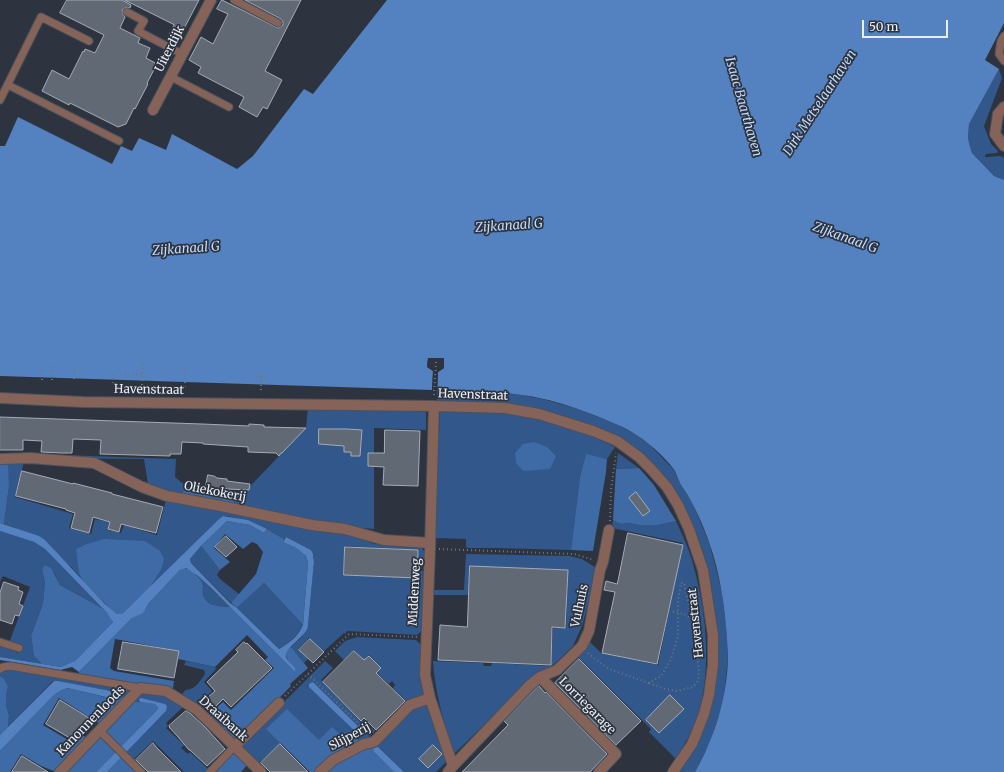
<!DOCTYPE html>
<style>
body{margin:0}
#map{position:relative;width:1004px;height:772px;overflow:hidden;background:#2d343f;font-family:Merriweather,serif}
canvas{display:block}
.scale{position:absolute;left:862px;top:20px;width:86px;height:18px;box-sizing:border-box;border:2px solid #e9eef4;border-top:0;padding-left:5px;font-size:12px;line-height:14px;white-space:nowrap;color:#e9eef4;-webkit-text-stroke:3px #2d343f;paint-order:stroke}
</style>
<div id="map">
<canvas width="1004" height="772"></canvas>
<div class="scale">50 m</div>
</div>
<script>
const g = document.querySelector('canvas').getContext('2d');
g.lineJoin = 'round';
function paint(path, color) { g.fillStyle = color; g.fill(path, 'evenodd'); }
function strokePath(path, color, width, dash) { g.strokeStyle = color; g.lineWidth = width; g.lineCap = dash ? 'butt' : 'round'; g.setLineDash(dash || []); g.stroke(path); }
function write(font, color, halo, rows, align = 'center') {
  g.font = font + ' Merriweather,serif'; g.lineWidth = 3.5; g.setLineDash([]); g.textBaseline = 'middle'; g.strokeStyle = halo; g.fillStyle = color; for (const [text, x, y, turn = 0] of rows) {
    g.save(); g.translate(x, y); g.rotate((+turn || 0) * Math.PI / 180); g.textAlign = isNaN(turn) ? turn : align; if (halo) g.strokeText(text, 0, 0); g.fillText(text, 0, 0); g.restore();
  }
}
paint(new Path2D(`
 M999,69L1002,78L984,126L991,144L998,151L997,153L986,154L985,157L1001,156L1004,158V180L994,176L972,153L969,143L968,137L969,124Z
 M437,391L499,393L523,395L546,400L575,408L612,422L637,435L651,446L674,470L681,485L693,504L709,542L717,572L722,593L726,623L728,657L724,697L721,710L710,743L695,772H676L694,747L716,658L690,526L637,452L562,419L437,403Z
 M308,407L426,412V430L374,428V529L338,526L232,505L306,428Z
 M440,411L500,412L535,418L562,425L583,432L615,447L607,459L586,455L580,476L571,550L494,548H468L466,547V539L434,538Z
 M618,453L639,468L616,469Z
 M32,454L176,459L175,477L187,487L179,496L148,484L144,459L34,458Z
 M24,462L15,497L73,514L69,528L91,534L95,519L109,522L108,530L121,533L124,525L157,535L166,500L346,533L369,541V542L374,544L419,545L425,552V559H418V550L345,546L343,575L417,578V571H424L422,630L417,635L347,631L345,634L344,633L324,651L309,638L298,649L308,659L304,663L291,647C298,640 306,635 308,625L314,562V557L311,550L286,537L284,539L267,529L248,520L226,516H223L219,519L151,586L161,570L84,545L76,549L81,578L71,567L15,528L4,524L9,486L7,464Z
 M613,520L618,523L622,524L628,523L639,525H658L676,521C682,534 688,547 692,560C706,610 713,668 697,718C692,732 684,745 676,759L649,732L651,729L577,656L590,642L601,653L658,665L683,543L612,528Z
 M0,531L34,542L45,549L102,608L60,585L54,573L42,570L45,582L43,603L31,636L34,656L42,664L0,657V644L17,650L16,652L18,653L20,647L9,643L30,587L3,576L0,582Z
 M201,546L220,570L217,575L220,579L239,594L231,603L191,563L190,559Z
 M466,554L570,556L582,559L596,568L595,580L582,626L573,646L552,666L528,682L454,754C444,724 435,693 433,661L483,663L484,666H491L492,663L551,666L553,628H566L568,570L469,567V595H434V590H464Z
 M198,576L230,607L215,606L206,601L202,594L203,585Z
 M264,583L303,625C298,637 289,642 279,649L237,608Z
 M357,637L416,640L422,646L420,679L425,695L408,703L393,688L395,685L392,681L389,684L377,673L381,667L369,655L364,660L354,650L344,660L335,651L345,641Z
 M186,661L215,667L216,669L204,682L212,691L198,705L186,698L182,694L186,690C196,689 199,682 205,674L204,670L184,665Z
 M325,661L333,668L321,680L361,722L363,720L375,731L365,741L359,744L342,736L319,740L267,729L281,743L262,761L257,763L240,746ZM312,682L314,683L363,731V736H361L310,687L309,684Z
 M6,668L135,689L127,697L111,694V691L55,681H53L8,727L9,715L6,705V696L8,686L4,680L0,676V672Z
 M142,691L165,694L184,706L166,723L168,726L166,728L184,745L181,748L188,754L190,752L209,770L207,772H184L153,741L133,760L126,752L166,711L139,701L140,702L131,701Z
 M428,703L446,762L436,772H404L378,747H377L374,748L372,747L413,707Z`), '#31578b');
paint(new Path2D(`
 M534,442L547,447L556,456L550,469L523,471L516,463L515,453L523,444Z
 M586,454L607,459L606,472L593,551L571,550L580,476Z
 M0,462L8,464L9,486L4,524L0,523Z
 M639,468L654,485L676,521L658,525H639L628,523L622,524L618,523L613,520L616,469Z
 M187,487L239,492L248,488L232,505L179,496Z
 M227,521L250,525L264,533L267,529L284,539L283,542L296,548L306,556L308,563L303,625L264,583L237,608L231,603L256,574L263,552L257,544L252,542L243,549L225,534L214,548L230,562L220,570L201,546Z
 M104,539L145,541L160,551L164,559L161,570L151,586L123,613C121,614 120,615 117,614C112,611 84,583 81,578C78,571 77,557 76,549L84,545Z
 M45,565L51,568L60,585L102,608L110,616L113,622L75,661L72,662L61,667L42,664L34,656L31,636L43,603L45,582L42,570Z
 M184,568C191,569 202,578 203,586C203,589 202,592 203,595C207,607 220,606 230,607L293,670C291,666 285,656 286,653C287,651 289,649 291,647L308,668L290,684L291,686L236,742L208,715L223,702L231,710L274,668L265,660L268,657L247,635L215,667L178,659L179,651L115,639L110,668L114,671L174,681L173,688L136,686L78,676L79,672L132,618C141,612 143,615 149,603L180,570Z
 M0,676L4,679L8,686L6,696V705L9,715L8,727L0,735Z
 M64,688H67L109,698L111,694L127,697L101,725L72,706L59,698L43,725L75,744L81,734L88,739L56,772L41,766L21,754L10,772H0V751L52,697L60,690Z
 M131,701L155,704L158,708L157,710L96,772H62Z
 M287,709L319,740L332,727L342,736L347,732C353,734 358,736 359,744L331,756L314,772H310L266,729Z
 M372,747L374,748L373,751L394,772H325L335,762Z
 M235,751L248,764L241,772H214Z
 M125,753L141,772H107Z`), '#3e6aa6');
paint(new Path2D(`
 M387,0H1004V23L985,60L999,69L969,124L968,137L969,143L972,153L994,176L1004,180V772H695C715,737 727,698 728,657C728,651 727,645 727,639C725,607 720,573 709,542C705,530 698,514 692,503C689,497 685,491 681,485C679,481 677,476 675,471C668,460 649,443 638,436C625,427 609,421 594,415C571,406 546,398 522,395C494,391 465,392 437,391L438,372L444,368V359L428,358L427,367L433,371L432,390L0,376V146H5L18,117L112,164L121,146L132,151L139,138L166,150L172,134L237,169L253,156L304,89L313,94Z
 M223,516L248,520L267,529L264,533L250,525L227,521L201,546L190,559L191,563L230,603L237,608L279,649C290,642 298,637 303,625L308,563L306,556L296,548L283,542L286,537L311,550L313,554L314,562L308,625C308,627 307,630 306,631C303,637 285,649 286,656C286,660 293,665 295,668V671H294L211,588L198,576L186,568L180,570L149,603L143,613L132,618L79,672L72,667L60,670L0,660V657L61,667L72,662L75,661L113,622L107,613L45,549L34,542L0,531V523L39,536L45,540L104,603L117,614H120L123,613L219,519Z
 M54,681H58L111,691V694L110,698L67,688C61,689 57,693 52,697L0,751V735Z
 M312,682L314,683L363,731L364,733L361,737L309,687V684Z
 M141,698L165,704L167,706L166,711L107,772H96L157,710L158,708L155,704L140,702L139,699Z
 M377,747H378L404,772H394L373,751L374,748Z`), '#5481bf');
paint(new Path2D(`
 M428,358H444V368L438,372L437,393L435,391L436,371L442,366V360H429V366L435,371L434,390L432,392L433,371L427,367Z`), '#2d343f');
const building = new Path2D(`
 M67,0H122L131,5L130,8H125L122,10L123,14L125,17L120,28L140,38L138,43L150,48L146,58L157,64L147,83L148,84L135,109L134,108L126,124L118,127L70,103L69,105L42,91L52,70L69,79L83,51L84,52L85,49L95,53L104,35L60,13Z
 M125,0H199L178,40L169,35L174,25Z
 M222,0L278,28L280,27L283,25V22L281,19L245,0H301L265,71L282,80L267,109L263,107L257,117L239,107L244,97L198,73L201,67L189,60L201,37L213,44L228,14L217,9Z
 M0,417L202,424L249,426V424L264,425V427L306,428L282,453H281L279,456L276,453L248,452V447L203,444V443L182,442L181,454H170V456L100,454L101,440L73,439L72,453H62L41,452L42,441L23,440V450H0Z
 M319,429H347L362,430L360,456H351V452H344V446L319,444Z
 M385,430L420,431L418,486L383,485L384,467L368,466V453H384Z
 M22,471L73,484V483L112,493V494L163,507L156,533L121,524L119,532L108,529L110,522L93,517L89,533L71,528L75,513L66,510V509L16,496Z
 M208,475L214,476L217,478L227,479V481L250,484L249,490L207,488V486H206Z
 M636,492L650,511L643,516L629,498Z
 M628,533L683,545L657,664L602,653L615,592L604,590L606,581L617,584Z
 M226,536L237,547L226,557L215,547Z
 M345,547L418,550L417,578L344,575Z
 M470,566L568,570L565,628L552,627L551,665L438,660L440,625L467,627Z
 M4,582L19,587L18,590L23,592L19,604L23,606L19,616L15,615L12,624L0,620V593Z
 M310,639L324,652L313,663L299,650Z
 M123,642L179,651L174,678L118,669Z
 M244,642L246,644L247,643L272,668L231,707L223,699L215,707L207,698L215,691L207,682L238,652L236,650Z
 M354,651L364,660L369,656L381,668L376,673L405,701L376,730L364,718L361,721L323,682Z
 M579,659L641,721L616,745L555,683Z
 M539,686L545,693L546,692L607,754L590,772H462L508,725L504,721Z
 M670,695L684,709L659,733L646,720Z
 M60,700L89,718L75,741L46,724Z
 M186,711L190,713L206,728L225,749L207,766L190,750H189L179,738L169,727H170L169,726Z
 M153,743L157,748L181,772H148L136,760Z
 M280,744L308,772H270L261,763Z
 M433,745L442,754L428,768L419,759Z
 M22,756L48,772H12Z`);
paint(building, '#616975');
strokePath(building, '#a3acb8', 1);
const service = new Path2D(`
 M234,0L278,23
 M127,12L144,21L138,31L182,54
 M1004,36L1001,41L999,54L1004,61
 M171,77L229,107
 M8,85L119,141
 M0,100L41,17L89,41
 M0,642L19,648
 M0,669L3,667L10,666L140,688
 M100,731L141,772
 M210,772L235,746`);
const minor = new Path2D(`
 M1004,107L998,114L995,134L1004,146
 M153,110L211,0
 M0,398L83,402L434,406L505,408L539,414L593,431L617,441L639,457L651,469L667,487L678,505L689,529L703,570L713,635V665L709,695L704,714L697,732L692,744L673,772
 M434,406L430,549L425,675L430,698L453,766L448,772
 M0,459L30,458L94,463L142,487L167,496L221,506L312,525L345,529L384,540L430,543
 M540,677L616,754L599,772
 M235,746L279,703
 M453,766L530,685L540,677L557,670L582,646L589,631L600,570L603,562L609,530
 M60,772L140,688L166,691L197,710L261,772
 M320,772L333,760L364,744L370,743L375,741L410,705L430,698`);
strokePath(service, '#4b525c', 9);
strokePath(minor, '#4b525c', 12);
strokePath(new Path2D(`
 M120,374L143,375
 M253,377H269
 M261,377V390
 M74,379L75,365
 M42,380V369
 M52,380L53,367
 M113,383L114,371
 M142,385L143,363
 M185,387L186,363
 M434,395L436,362
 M610,521L611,490L616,453
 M439,549L574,554L594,560
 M588,653L595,659L609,669L649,683L661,676L671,659L678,636V600L681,583H684L692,619
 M308,674L367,732
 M649,683L665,689L677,691L693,687L698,681L699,671L692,619L684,614L671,611
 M285,696L349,634L417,637`), '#6f757e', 2, [1, 3]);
strokePath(service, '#866358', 7);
strokePath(minor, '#866358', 10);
write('12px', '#e9eef4', '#2d343f', [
 ["Uiterdijk",170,49,-63],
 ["Havenstraat",149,390,1],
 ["Havenstraat",473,395,2],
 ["Oliekokerij",215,492,11],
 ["Middenweg",415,592,-87],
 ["Vulhuis",580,606,-78],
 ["Havenstraat",696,623,-96],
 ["Lorriegarage",587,706,45],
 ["Draaibank",223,719,42],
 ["Kanonnenloods",91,721,-46],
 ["Slijperij",350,737,-28]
]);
write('italic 13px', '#c0d9fc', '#2d343f', [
 ["Dirk Metselaarhaven",820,103,-57],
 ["Isaac Baarthaven",743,107,74],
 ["Zijkanaal G",509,226,-4],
 ["Zijkanaal G",845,238,20],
 ["Zijkanaal G",186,249,-4]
]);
</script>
